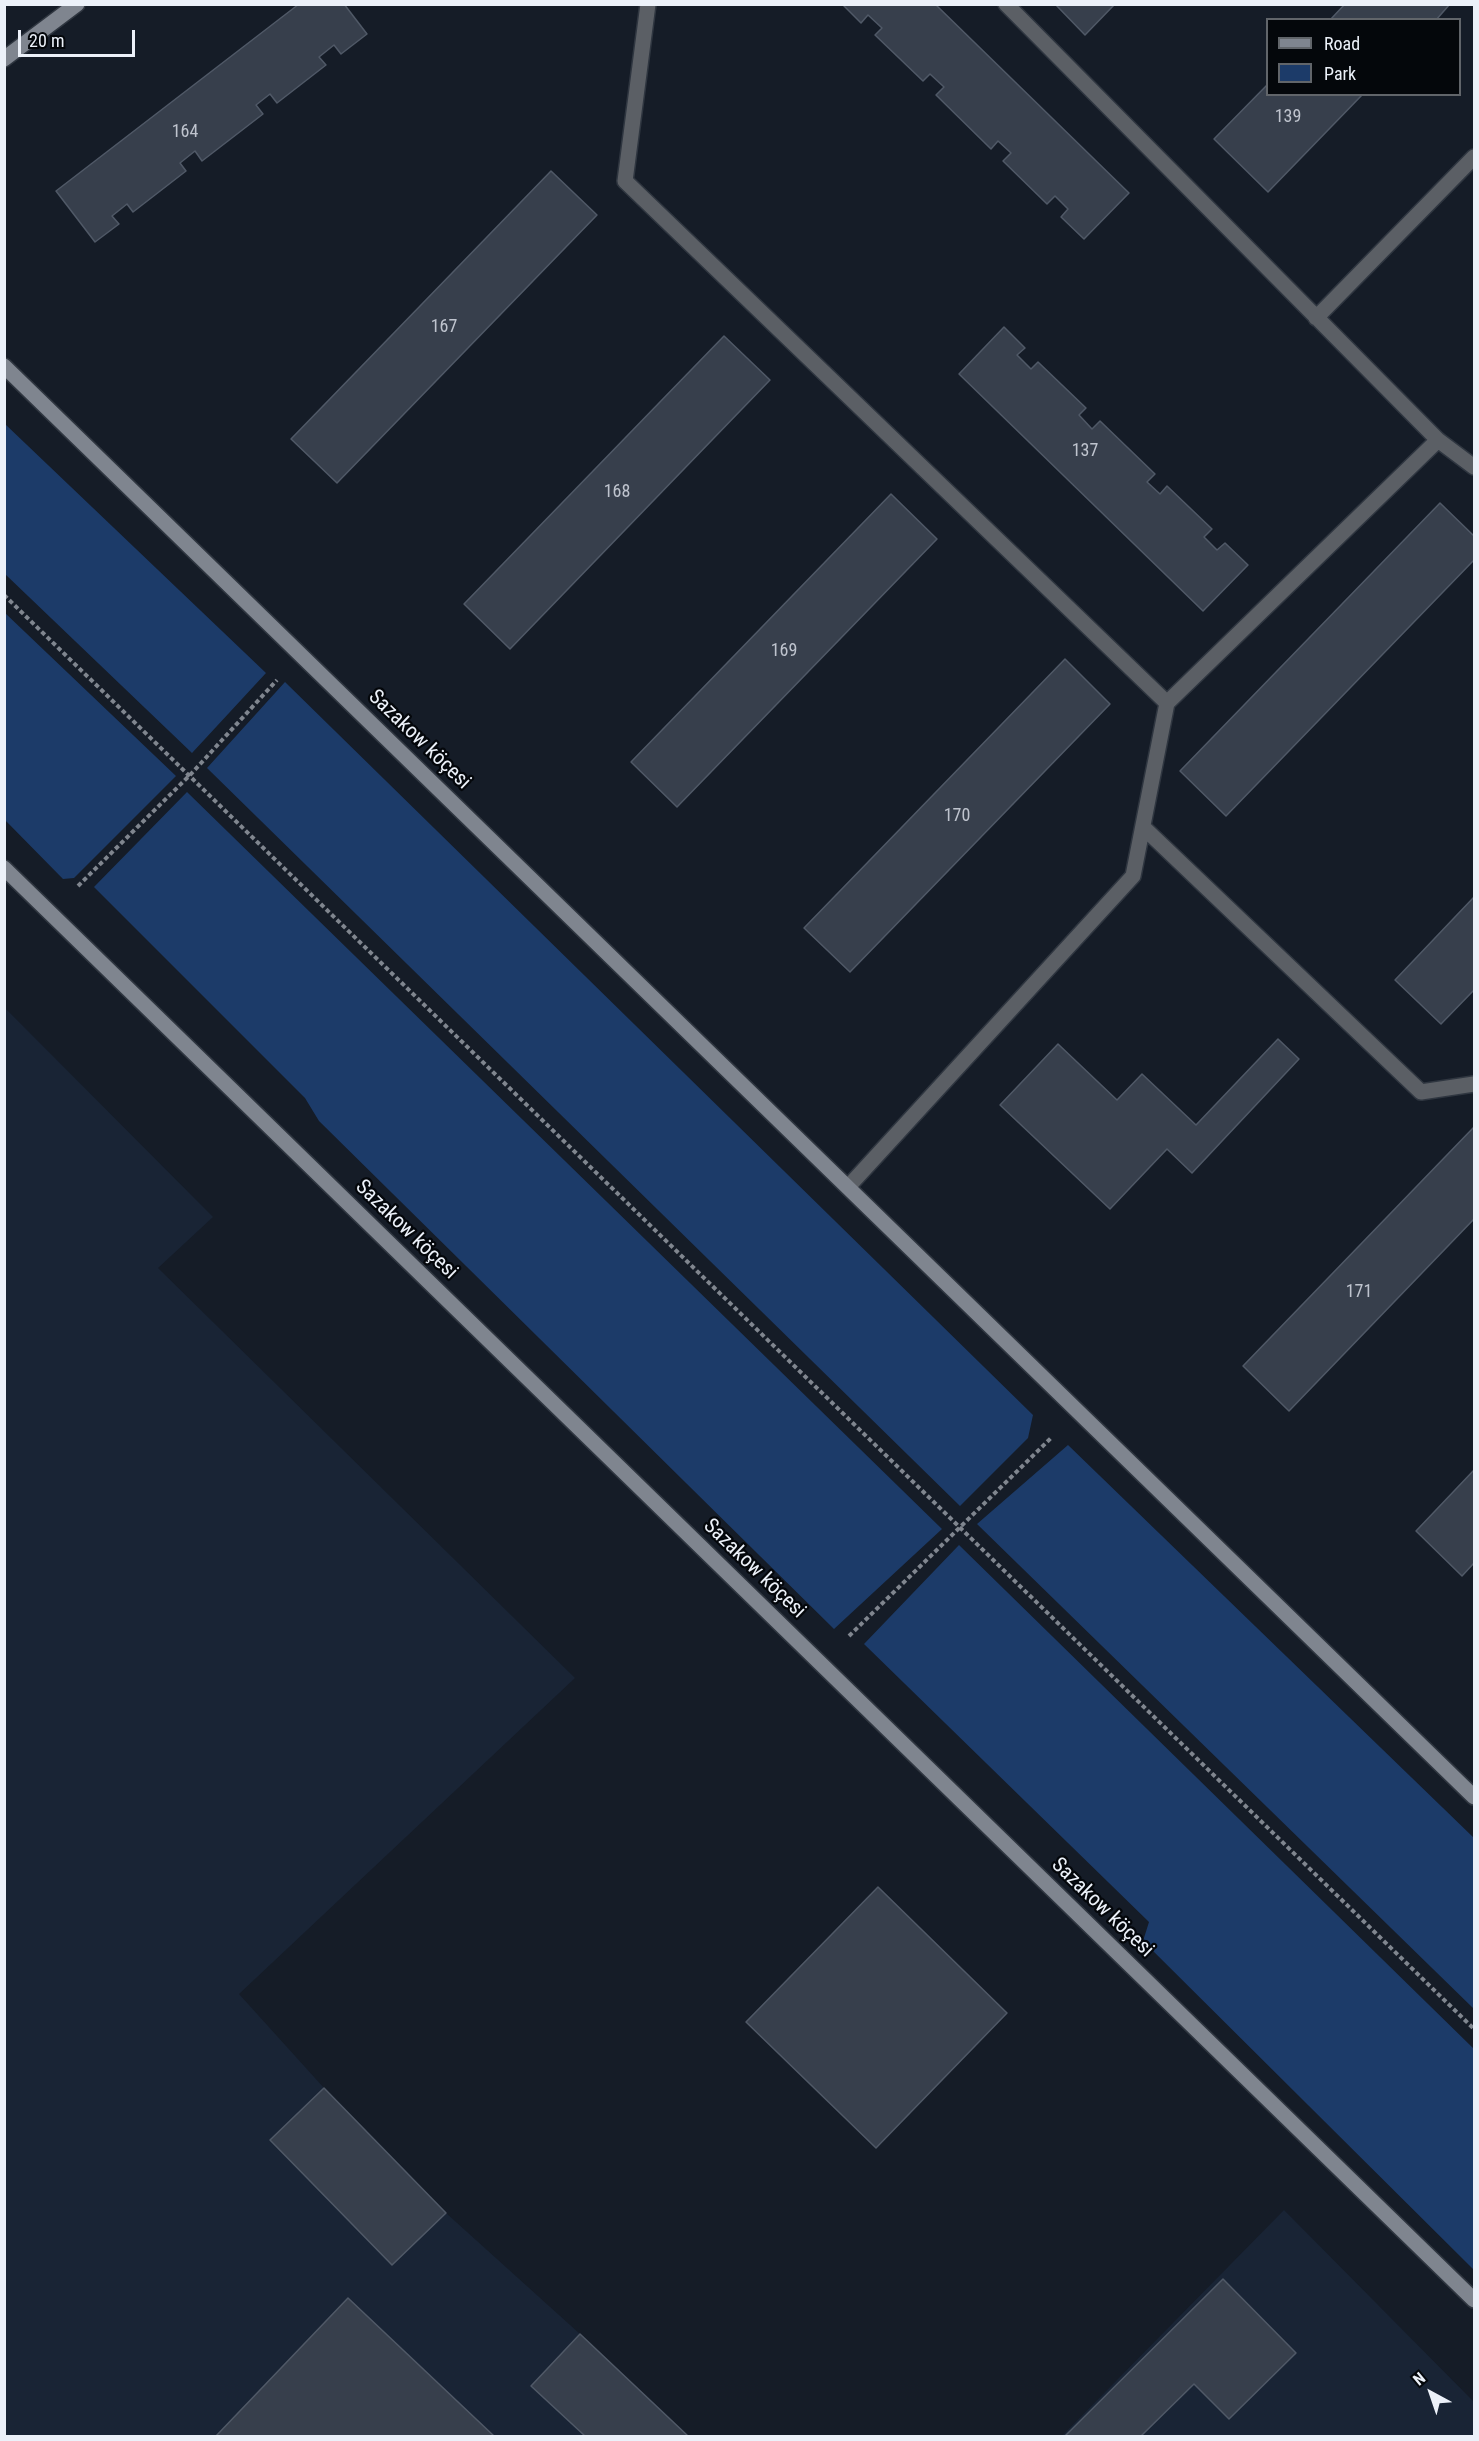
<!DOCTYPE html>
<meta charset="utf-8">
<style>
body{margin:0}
#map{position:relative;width:1479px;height:2441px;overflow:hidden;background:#151c27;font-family:"Roboto Condensed",sans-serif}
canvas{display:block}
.frame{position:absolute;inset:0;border:6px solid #ecf1f9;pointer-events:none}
.legend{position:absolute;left:1266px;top:18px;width:195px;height:78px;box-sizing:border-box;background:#04070b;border:2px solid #61656a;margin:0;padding:8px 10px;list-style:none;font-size:18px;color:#ecf1f9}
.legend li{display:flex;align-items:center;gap:12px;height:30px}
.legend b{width:30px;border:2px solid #61656a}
.north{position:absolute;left:1401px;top:2363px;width:60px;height:60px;-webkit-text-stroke:4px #04070b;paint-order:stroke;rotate:320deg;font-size:16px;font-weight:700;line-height:24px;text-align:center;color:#ecf1f9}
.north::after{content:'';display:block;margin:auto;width:21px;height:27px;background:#ecf1f9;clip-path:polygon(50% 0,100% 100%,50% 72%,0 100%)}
.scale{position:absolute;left:18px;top:30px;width:117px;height:27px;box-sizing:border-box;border:3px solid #ecf1f9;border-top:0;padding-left:8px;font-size:18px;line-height:21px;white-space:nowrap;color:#ecf1f9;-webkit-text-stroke:4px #04070b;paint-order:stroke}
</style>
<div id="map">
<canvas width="1479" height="2441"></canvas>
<div class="frame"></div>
<ul class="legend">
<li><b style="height:8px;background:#7f858f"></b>Road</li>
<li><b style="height:16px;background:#1c3b69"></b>Park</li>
</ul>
<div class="north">N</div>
<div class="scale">20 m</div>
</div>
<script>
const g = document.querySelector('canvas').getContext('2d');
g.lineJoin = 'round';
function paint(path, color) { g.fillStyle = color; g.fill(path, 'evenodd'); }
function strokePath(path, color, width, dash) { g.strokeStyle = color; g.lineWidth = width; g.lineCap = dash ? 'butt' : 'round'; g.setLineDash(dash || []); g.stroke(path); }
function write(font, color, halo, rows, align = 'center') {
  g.font = font + ' "Roboto Condensed",sans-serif'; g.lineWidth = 4.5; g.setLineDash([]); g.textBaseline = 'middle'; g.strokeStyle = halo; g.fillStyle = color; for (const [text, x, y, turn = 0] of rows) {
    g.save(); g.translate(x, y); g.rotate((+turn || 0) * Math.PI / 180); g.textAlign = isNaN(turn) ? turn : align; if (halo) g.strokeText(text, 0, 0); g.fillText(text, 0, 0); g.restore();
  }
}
paint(new Path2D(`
 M4,1007L213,1217L158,1268L575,1678L239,1994L324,2088L446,2213L580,2334L688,2436H5Z
 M1284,2210L1474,2402V2436H1062Z`), '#192435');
paint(new Path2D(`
 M5,424L266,673L192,753L5,574Z
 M4,612L176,776L74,878L63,879L5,820Z
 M285,682L1033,1415L1028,1438L960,1506L207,768Z
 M187,792L942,1529L834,1629L319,1121L305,1098L94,887Z
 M1068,1445L1474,1838V2009L977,1524Z
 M959,1545L1474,2049V2270L1143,1941L1149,1922L864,1644Z`), '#1c3b69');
const building = new Path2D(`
 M299,4H344L367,34L341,54L334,45L319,57L326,65L277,103L270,94L256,105L263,114L202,161L195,151L180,163L186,171L133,212L127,204L112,216L119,224L95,242L56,191Z
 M842,4H935L1129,193L1084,239L1061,217L1068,209L1055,196L1047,204L1003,161L1011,153L998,141L991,149L936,95L944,87L930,74L923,81L875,35L882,28L868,15L861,23Z
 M1055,4H1115L1085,35Z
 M1345,4H1450L1436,20H1330Z
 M1268,84V94H1363L1268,192L1214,139Z
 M551,171L597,215L337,483L291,439Z
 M1004,327L1025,348L1017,355L1031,369L1038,362L1086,408L1079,415L1092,429L1100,421L1155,474L1147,482L1160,494L1167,486L1212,529L1204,537L1217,550L1225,543L1248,565L1203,611L959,374Z
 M724,336L770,380L510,649L464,604Z
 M891,494L937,539L677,807L631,762Z
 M1440,503L1474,536V560L1226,816L1180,771Z
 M1065,659L1110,704L850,972L804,928Z
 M1474,897V990L1441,1024L1395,980Z
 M1278,1039L1299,1059L1192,1173L1167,1149L1110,1209L1000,1105L1058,1044L1117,1100L1142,1074L1196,1125Z
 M1474,1127V1219L1289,1411L1243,1366Z
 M1474,1470V1563L1462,1576L1416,1531Z
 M878,1887L1007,2013L876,2148L746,2022Z
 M324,2088L446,2213L392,2265L270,2140Z
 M1223,2279L1296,2353L1229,2419L1194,2384L1141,2436H1065Z
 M348,2298L494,2436H216Z
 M580,2334L688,2436H585L531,2386Z`);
paint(building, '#373f4c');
strokePath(building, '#505967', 1.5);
const street = new Path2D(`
 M648,4L625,181L1167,703
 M1006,4L1438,440L1474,467
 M1316,318L1474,157
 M1143,827L1421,1092L1474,1084
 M848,1187L1133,876L1167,703L1438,440`);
const secondary = new Path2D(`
 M4,59L77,4
 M4,366L1474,1797
 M4,868L1474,2300`);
strokePath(street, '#2f3640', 18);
strokePath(secondary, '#2f3640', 18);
strokePath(new Path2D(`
 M4,595L1474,2029
 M78,886L191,774L277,680
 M849,1636L1051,1438`), '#80868f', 4, [4.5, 3]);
strokePath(street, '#5b5f65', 15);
strokePath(secondary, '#7f858f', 15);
write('18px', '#bfc4ce', null, [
 ["139",1288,117],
 ["164",185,132],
 ["167",444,327],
 ["137",1085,451],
 ["168",617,492],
 ["169",784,651],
 ["170",957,816],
 ["171",1359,1292]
]);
write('21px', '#ecf1f9', '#04070b', [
 ["Sazakow köçesi",419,740,44],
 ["Sazakow köçesi",406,1230,44],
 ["Sazakow köçesi",754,1569,44],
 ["Sazakow köçesi",1102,1908,44]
]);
</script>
